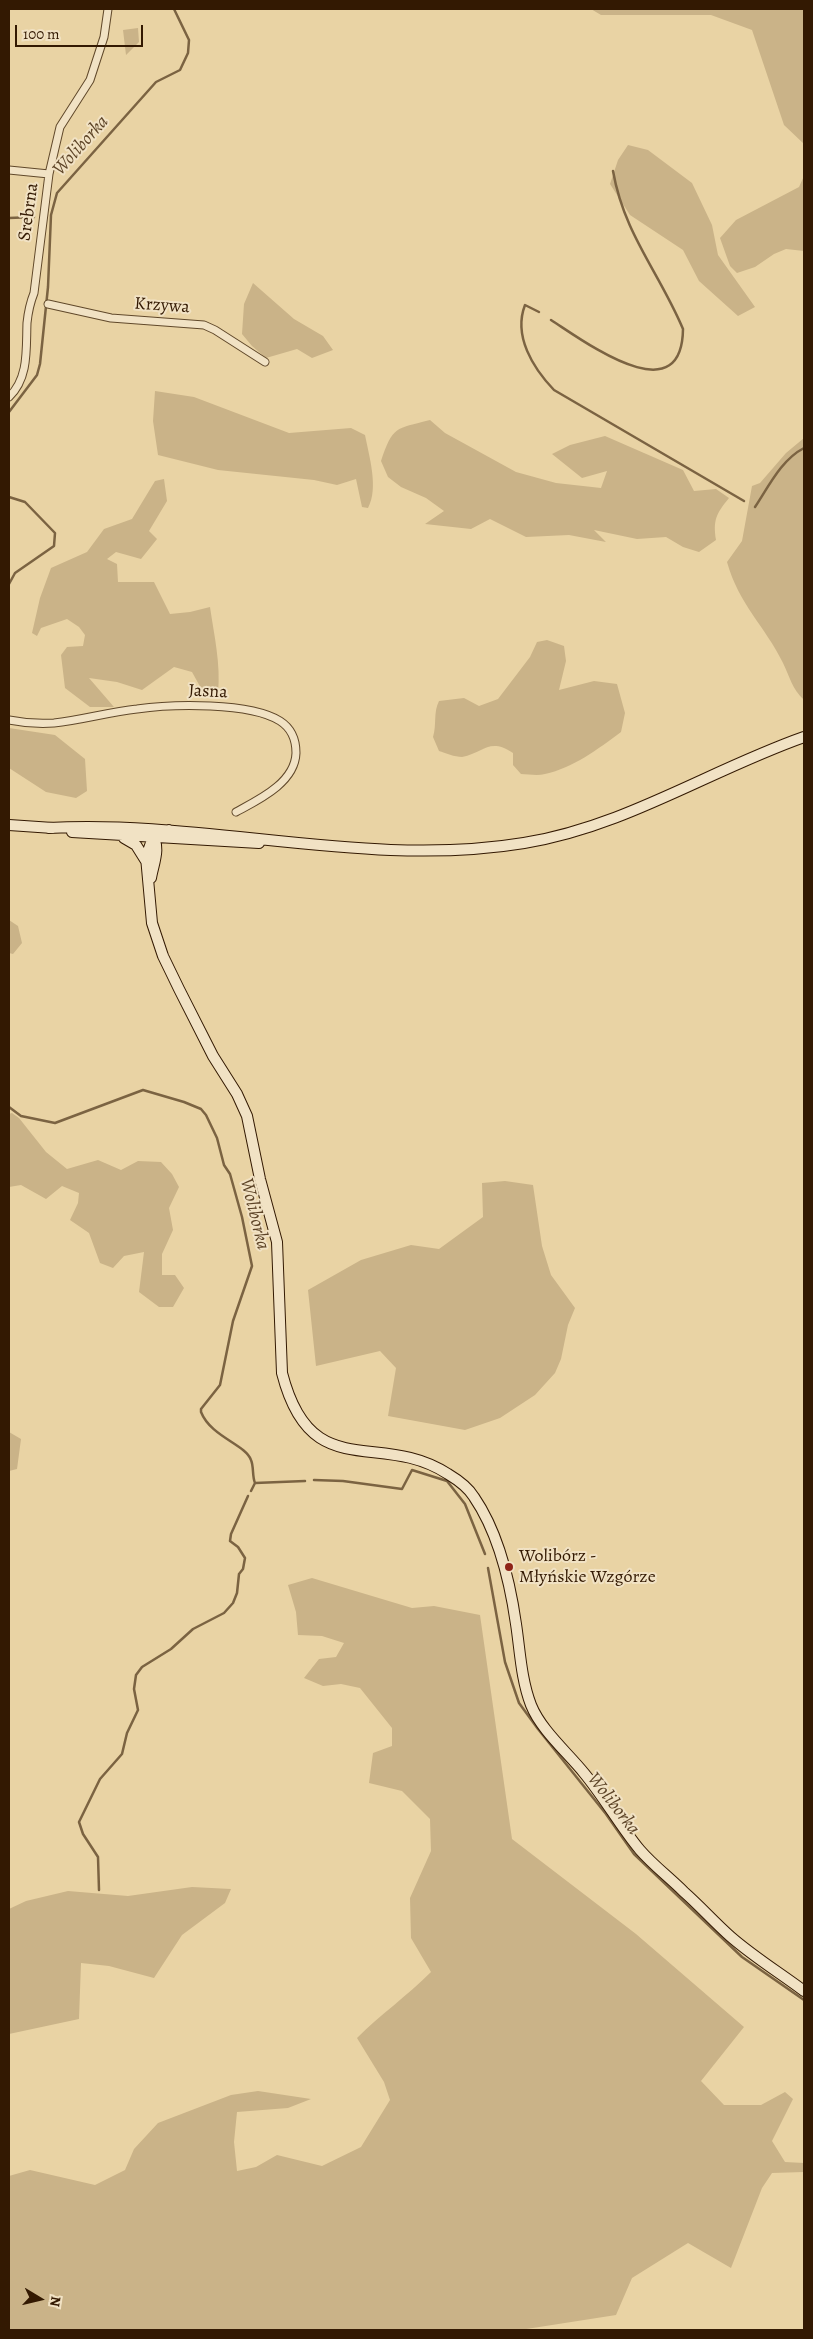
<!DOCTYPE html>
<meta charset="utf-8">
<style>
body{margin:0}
#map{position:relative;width:813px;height:2339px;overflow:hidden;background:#e9d3a4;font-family:Alegreya,serif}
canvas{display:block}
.frame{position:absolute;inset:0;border:10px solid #331902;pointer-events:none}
.north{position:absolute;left:15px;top:2274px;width:50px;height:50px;-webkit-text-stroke:4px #f1e2c4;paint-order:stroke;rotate:99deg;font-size:14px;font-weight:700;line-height:20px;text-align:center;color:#331902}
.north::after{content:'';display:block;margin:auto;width:18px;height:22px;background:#331902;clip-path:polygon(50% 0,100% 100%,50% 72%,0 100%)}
.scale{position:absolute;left:15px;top:25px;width:128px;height:22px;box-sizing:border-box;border:2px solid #331902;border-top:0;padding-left:6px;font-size:15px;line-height:18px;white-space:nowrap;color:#331902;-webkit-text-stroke:4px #f1e2c4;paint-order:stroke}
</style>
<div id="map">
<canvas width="813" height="2339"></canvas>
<div class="frame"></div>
<div class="north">N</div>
<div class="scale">100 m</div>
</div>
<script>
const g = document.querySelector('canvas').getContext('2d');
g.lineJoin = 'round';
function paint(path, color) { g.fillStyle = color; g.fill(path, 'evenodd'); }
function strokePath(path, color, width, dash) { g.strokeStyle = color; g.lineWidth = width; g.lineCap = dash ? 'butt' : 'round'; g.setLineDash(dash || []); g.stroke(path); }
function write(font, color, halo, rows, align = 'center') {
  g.font = font + ' Alegreya,serif'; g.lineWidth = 4; g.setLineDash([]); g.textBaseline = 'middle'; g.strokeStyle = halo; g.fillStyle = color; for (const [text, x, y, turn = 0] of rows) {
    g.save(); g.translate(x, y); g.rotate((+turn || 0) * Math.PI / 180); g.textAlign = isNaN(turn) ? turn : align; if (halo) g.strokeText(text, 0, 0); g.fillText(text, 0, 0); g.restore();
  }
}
paint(new Path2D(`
 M591,9H804V144L784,125L752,30L711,15H601Z
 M138,28L139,42L126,55L123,30Z
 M628,145L648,150L692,183L712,225L718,255L755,307L738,316L699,281L683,250L630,215L610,184L618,160Z
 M804,176V251L786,249L774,254L755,267L737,273L730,266L720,238L736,220L799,187Z
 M253,283L294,319L323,336L333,350L312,358L297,349L266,358L252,346L242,334L244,304Z
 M155,391L194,397L289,433L351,428L365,435C369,456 379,488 368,508L362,507L356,479L337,485L314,480L218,470L158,455L153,421Z
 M430,420L445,433L516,472L556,483L601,488L607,471L582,478L552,454L570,445L605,436L683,470L694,491L716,489L729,498C716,514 713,520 716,540L699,552L683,547L666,537L637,539L594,530L606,542L569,535L526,537L490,519L471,529L425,524L444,511L426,498L401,487L388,477L381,461C393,426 395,429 430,420Z
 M804,438V700C792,689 790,677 783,663C765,626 739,605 727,562L742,541L752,486L760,483L786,453Z
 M164,479L167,501L149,531L157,539L141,559L116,552L107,559L117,564L118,582H154L170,614L190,612L210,607C214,635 221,664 218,693L202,690L192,672L174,667L142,690L117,682L89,678L114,707H90L65,688L61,655L67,647L83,646L85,635L79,627L67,619L41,628L37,636L32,633L40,598L51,568L87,552L104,529L132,519L155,481Z
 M547,640L564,646L566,661L559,690L594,681L617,684L625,713L621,732C598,749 573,768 545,774C537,776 528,774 521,774L513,765V753C489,737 484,753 462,757C455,757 445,753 439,751L433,737C437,724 433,713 439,701L464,698L479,706L498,699L530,657L537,642Z
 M9,728L55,735L85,759L87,791L76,798L46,792L9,768Z
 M9,920L18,926L22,943L13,954L9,953Z
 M12,1113L19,1118L46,1152L67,1169L98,1160L121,1170L138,1161L161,1162L172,1174L179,1187L169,1208L173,1230L162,1254V1275H175L184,1288L173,1307H159L139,1292L144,1252L124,1256L113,1268L100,1263L89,1233L70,1220L78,1203L79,1193L62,1186L46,1199L21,1185L9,1187V1114Z
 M505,1181L533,1185L542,1246L551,1275L575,1308L568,1325L561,1359L555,1373L535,1395L500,1418L465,1430L388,1416L396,1368L380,1351L316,1366L308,1290L361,1260L411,1245L439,1249L483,1217L482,1183Z
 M9,1432L21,1439L17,1469L9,1471Z
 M312,1578L412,1608L434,1606L480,1615L512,1839L636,1934L744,2027L701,2081L724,2105H761L785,2092L793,2099L772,2141L785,2162L804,2163V2172L772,2173L762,2188L731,2268L688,2243L632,2278L616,2315L520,2330H9V2176L30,2170L95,2185L125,2170L134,2149L158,2123L231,2095L258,2091L311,2099L288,2108L237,2112L234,2142L237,2171L256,2167L277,2155L322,2166L361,2147L390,2100L384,2082L357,2038C380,2015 407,1996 431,1972L411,1938L410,1898L431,1851L430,1819L402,1791L369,1783L373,1753L392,1746V1728L360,1688L341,1684L323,1686L304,1678L319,1659L336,1657L344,1643L322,1636L298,1635L296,1612L288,1585Z
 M192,1887L231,1889L225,1903L182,1935L154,1978L109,1966L81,1963L79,2019L9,2034V1909L26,1901L68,1891L128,1896Z`), '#cab388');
strokePath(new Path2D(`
 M9,218L34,217
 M539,312L525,305C513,336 533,368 554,390L744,501
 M551,320C584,341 682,415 683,329C659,272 624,234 613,171
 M9,412L37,375L40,364L48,287L51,215L57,193L156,82L180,70L188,53L189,40L174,9
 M9,497L25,502L55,533L54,546L15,573L9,584
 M755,507C769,486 781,460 804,448
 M9,1107L21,1116L55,1123L143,1090L184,1102L201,1109L206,1115L217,1138L224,1165L230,1174L242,1217L252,1266L233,1321L220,1385L201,1409V1412C211,1437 245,1444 251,1460C254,1467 252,1476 255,1483
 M314,1480L343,1481L402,1489L412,1470L447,1481L465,1504L485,1554
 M255,1483L305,1481
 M251,1491L255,1483
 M488,1568L505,1662L519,1703L538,1729L606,1814L634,1854L742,1957L804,2000
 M99,1890L98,1857L83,1834L79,1822L100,1779L122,1754L127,1733L138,1710L134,1689L136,1675L142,1667L171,1649L193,1629L224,1613L233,1603L237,1593L239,1574L243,1569L245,1558L238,1547L230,1541L231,1534L248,1496`), '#7b6342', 2.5);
const minor = new Path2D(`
 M9,170L49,174
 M48,304L111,318L204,325L215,330L265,362
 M9,397C29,378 26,349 27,323C28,313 30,303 34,293L49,174L60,127L90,80L104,37L108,9
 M9,720C24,723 39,724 54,723C82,720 109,712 137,709C172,704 250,702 280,721C291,728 296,740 296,753C295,783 258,800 236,812`);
const secondary = new Path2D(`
 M9,825L53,828
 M48,828C206,819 367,869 524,843C624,827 710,770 804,737
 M169,830L152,840L146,857L152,923L163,956L179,989L213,1056L237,1094L247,1116L260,1179L277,1242L282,1373C311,1486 379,1429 448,1474C458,1480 468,1487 474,1497C498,1532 510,1582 516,1624C520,1650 521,1679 531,1705C541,1730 567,1752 584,1773C604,1797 620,1826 640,1850C653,1865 670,1878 684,1892C700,1906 715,1923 731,1937C754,1957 780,1973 804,1991
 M72,832L259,843
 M151,835C162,845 153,865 151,878
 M124,838L136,845L146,861`);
strokePath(minor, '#60482a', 9);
strokePath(secondary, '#331902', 12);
strokePath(minor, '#f1e2c4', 7);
strokePath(secondary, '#f1e2c4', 10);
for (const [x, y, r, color] of [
 [509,1567,5,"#8f2418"]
]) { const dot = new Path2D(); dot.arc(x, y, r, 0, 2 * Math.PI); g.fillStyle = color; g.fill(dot); strokePath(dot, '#f1e2c4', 2); }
write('18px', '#331902', '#f1e2c4', [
 ["Srebrna",29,212,-82],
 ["Krzywa",162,306,4],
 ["Jasna",208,692,3]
]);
write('18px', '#331902', '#f1e2c4', [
 ["Wolibórz -",519,1557],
 ["Młyńskie Wzgórze",519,1578]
], 'left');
write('italic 19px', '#5d4427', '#f1e2c4', [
 ["Woliborka",81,146,-48],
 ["Woliborka",254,1214,76],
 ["Woliborka",613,1804,52]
]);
</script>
